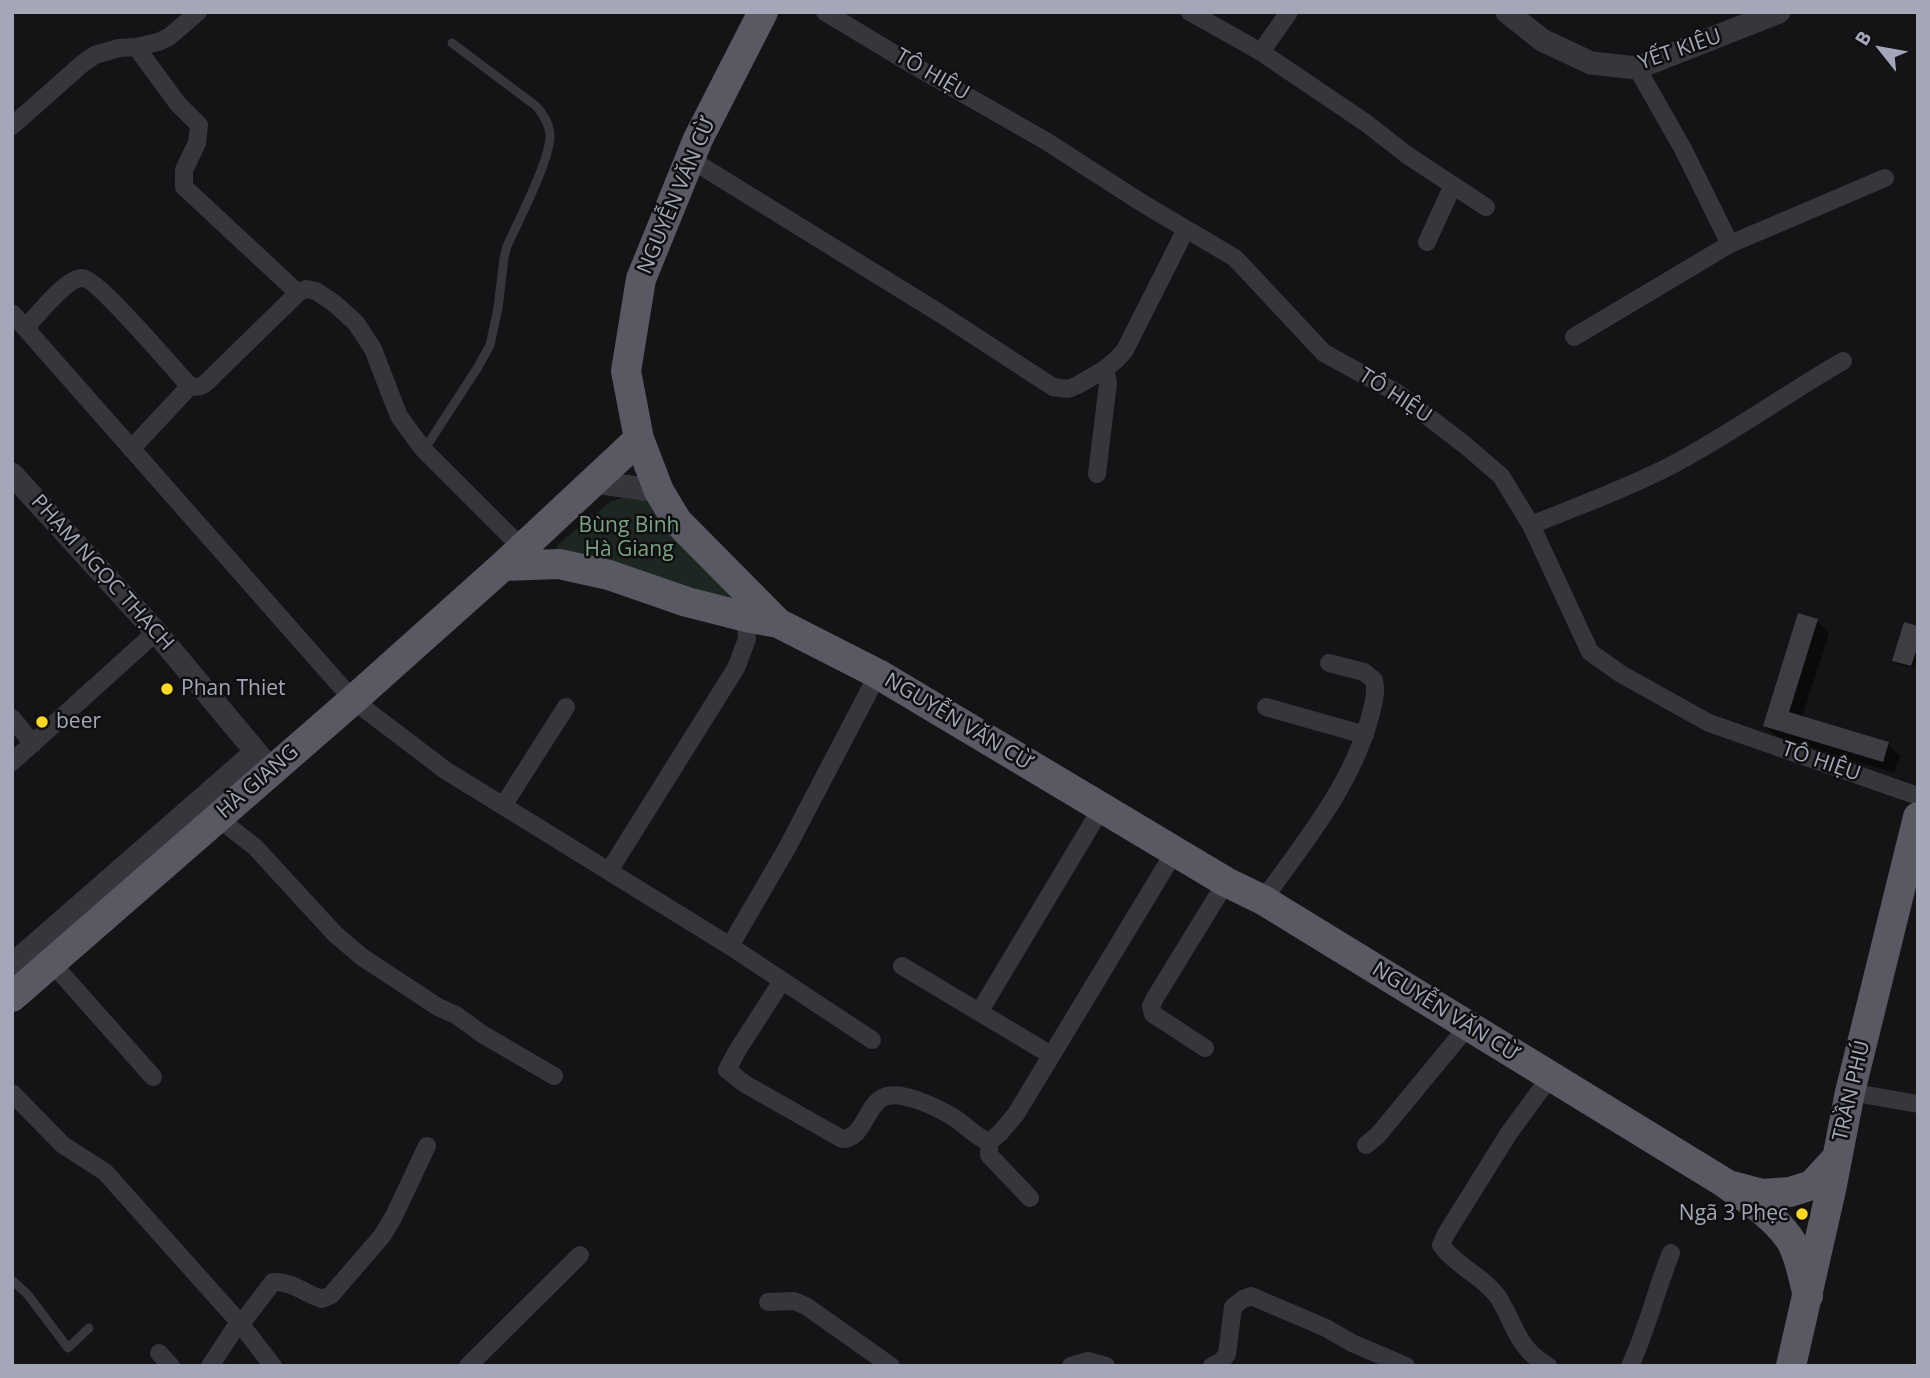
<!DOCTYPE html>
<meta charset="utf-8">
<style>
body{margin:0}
#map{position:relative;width:1930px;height:1378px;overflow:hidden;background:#141416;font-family:"Open Sans",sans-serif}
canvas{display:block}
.frame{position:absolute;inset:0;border:14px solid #a4a7b7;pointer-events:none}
.north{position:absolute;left:1846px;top:14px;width:70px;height:70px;-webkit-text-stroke:5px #0f0f11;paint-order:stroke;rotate:301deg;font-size:19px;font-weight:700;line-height:28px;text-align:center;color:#a4a7b7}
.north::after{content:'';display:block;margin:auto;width:24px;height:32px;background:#a4a7b7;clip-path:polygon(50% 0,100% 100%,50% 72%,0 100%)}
</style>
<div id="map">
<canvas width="1930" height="1378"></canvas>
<div class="frame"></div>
<div class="north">B</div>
</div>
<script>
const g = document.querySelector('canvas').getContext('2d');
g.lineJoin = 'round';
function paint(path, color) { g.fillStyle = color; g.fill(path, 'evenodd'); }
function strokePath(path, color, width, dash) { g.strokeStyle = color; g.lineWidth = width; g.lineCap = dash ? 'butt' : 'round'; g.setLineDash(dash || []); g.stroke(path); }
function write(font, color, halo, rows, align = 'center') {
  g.font = font + ' "Open Sans",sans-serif'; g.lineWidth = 5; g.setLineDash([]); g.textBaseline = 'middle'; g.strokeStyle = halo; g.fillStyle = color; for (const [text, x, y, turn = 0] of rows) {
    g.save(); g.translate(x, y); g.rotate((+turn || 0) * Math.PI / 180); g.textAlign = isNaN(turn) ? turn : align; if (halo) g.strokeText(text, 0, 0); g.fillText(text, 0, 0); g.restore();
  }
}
paint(new Path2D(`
 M628,496L645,497L738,600L739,607L557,551V546L562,541L610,502Z`), '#1d2620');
paint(new Path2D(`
 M1817,621L1829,633L1802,718L1888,744L1900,756L1894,773L1777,737L1765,726Z
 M1918,628V657L1914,668L1897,664L1894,661Z`), '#0007');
paint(new Path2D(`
 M1798,613L1818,619L1789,712L1889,742L1883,762L1763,726Z
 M1904,622L1918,626V646L1911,666L1892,661Z`), '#3e3d43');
strokePath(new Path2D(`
 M424,450L478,367L490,345L498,308L504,258L507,246C518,222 551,158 550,135C549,123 544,115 536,106L452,43
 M12,1280L28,1295L68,1348L89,1328`), '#36363d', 9);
strokePath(new Path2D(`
 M825,12L913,65L1046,141L1142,203L1235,258L1324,353L1397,393L1465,445L1501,476L1531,525L1590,652L1621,674L1709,723L1918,796
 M1190,12L1261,52L1366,123L1407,155L1486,207
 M136,47L178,104L199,125L197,143L184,170V187L298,293
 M1261,52L1289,12
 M1637,68L1683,149L1730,244
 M12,126L82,64L95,55L119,48L136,47L158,42L169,37L198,12
 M690,159L941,314L1053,387L1068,389L1078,385L1105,369L1117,359L1125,350L1186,229
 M1427,242L1453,185
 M12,313L353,700L445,770L730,946L872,1040
 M25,328C37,316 66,278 82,278C97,278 172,367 186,382C199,393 206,383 215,374L298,293L306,289L316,291L334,303L356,323L373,349L393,401L399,416L409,430L424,450L522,548
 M1574,337L1730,244L1885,178
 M131,449L190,386
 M1097,474L1108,383L1105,369
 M1531,525C1578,506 1628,488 1674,464C1732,433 1786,394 1843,361
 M1266,707L1365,735
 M12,718L33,744
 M12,762L156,632
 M503,806L566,707
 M218,818L255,847L335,934L362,957L438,1007L456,1015L482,1034L554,1076
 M609,871L736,668L747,639L746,617
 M1263,900C1304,842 1351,787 1370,717C1373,705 1377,693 1374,680L1364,672L1329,663
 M730,946L787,848L878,674
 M52,963L153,1077
 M902,966L1051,1055
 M782,981L737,1051L727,1070L745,1084L842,1139C863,1139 866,1107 882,1098C899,1088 938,1108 953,1117C966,1125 975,1137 989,1142
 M980,1011L1102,807
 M1205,1048L1153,1014L1151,1006L1155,998L1226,882
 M1850,1092L1918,1104
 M12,1093L63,1145L105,1172L239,1322L273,1366
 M989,1142L1000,1133L1016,1114L1175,851
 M989,1142V1155L1030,1198
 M1366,1145L1378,1135L1468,1026
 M768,1302L794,1301L806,1306L891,1366
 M241,1324L273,1282C292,1281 305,1294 322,1299L331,1295L382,1236L394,1216L427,1146
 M159,1353L171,1366
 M210,1366L239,1322
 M468,1366L580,1255
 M1071,1366L1088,1361L1106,1366
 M1212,1366L1221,1362L1227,1354L1233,1307L1243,1299L1251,1296L1326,1328L1352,1343L1406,1366
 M1548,1366C1524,1352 1517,1335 1506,1311C1503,1307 1501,1301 1498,1297C1483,1276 1456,1266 1441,1245L1446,1234L1509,1133L1550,1077
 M1630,1366C1647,1330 1656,1290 1671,1253`), '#36363d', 18);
strokePath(new Path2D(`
 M1507,12L1542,40L1591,63L1637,68L1779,12
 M12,474L156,632L272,771
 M594,482L659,491
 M12,965L256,752`), '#36363d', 23);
strokePath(new Path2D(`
 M763,12L698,139L641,279L626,371L639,439L659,491L677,521L778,623L878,674L1226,882L1263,900L1725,1183C1747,1199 1773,1215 1789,1238C1800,1254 1803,1278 1808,1296
 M503,566L559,564L609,575L687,602L746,617L778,623
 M12,997L353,700L503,566L639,439
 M1732,1186L1762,1194L1790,1192L1812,1185L1836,1159
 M1791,1366L1831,1190L1850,1092L1918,817`), '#585963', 30);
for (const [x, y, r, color] of [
 [167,689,7,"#ffd822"],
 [42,722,7,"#ffd822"],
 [1802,1214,7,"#ffd822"]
]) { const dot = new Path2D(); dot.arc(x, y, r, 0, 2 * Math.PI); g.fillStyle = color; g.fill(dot); strokePath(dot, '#0f0f11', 2.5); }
write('21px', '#a4a7b7', '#0f0f11', [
 ["YẾT KIÊU",1680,50,-19],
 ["TÔ HIỆU",932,75,30],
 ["NGUYỄN VĂN CỪ",677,196,-67],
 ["TÔ HIỆU",1395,396,33],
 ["PHẠM NGỌC THẠCH",102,573,48],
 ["NGUYỄN VĂN CỪ",958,722,31],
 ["TÔ HIỆU",1821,762,19],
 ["HÀ GIANG",258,782,-41],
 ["NGUYỄN VĂN CỪ",1445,1012,32],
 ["TRẦN PHÚ",1852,1091,-77]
]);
write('21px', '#7aa483', '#0f0f11', [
 ["Bùng Binh",629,526],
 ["Hà Giang",629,550]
]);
write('21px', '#a4a7b7', '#0f0f11', [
 ["Phan Thiet",181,689],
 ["beer",56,722],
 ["Ngã 3 Phẹc",1788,1214,"right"]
], 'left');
</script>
